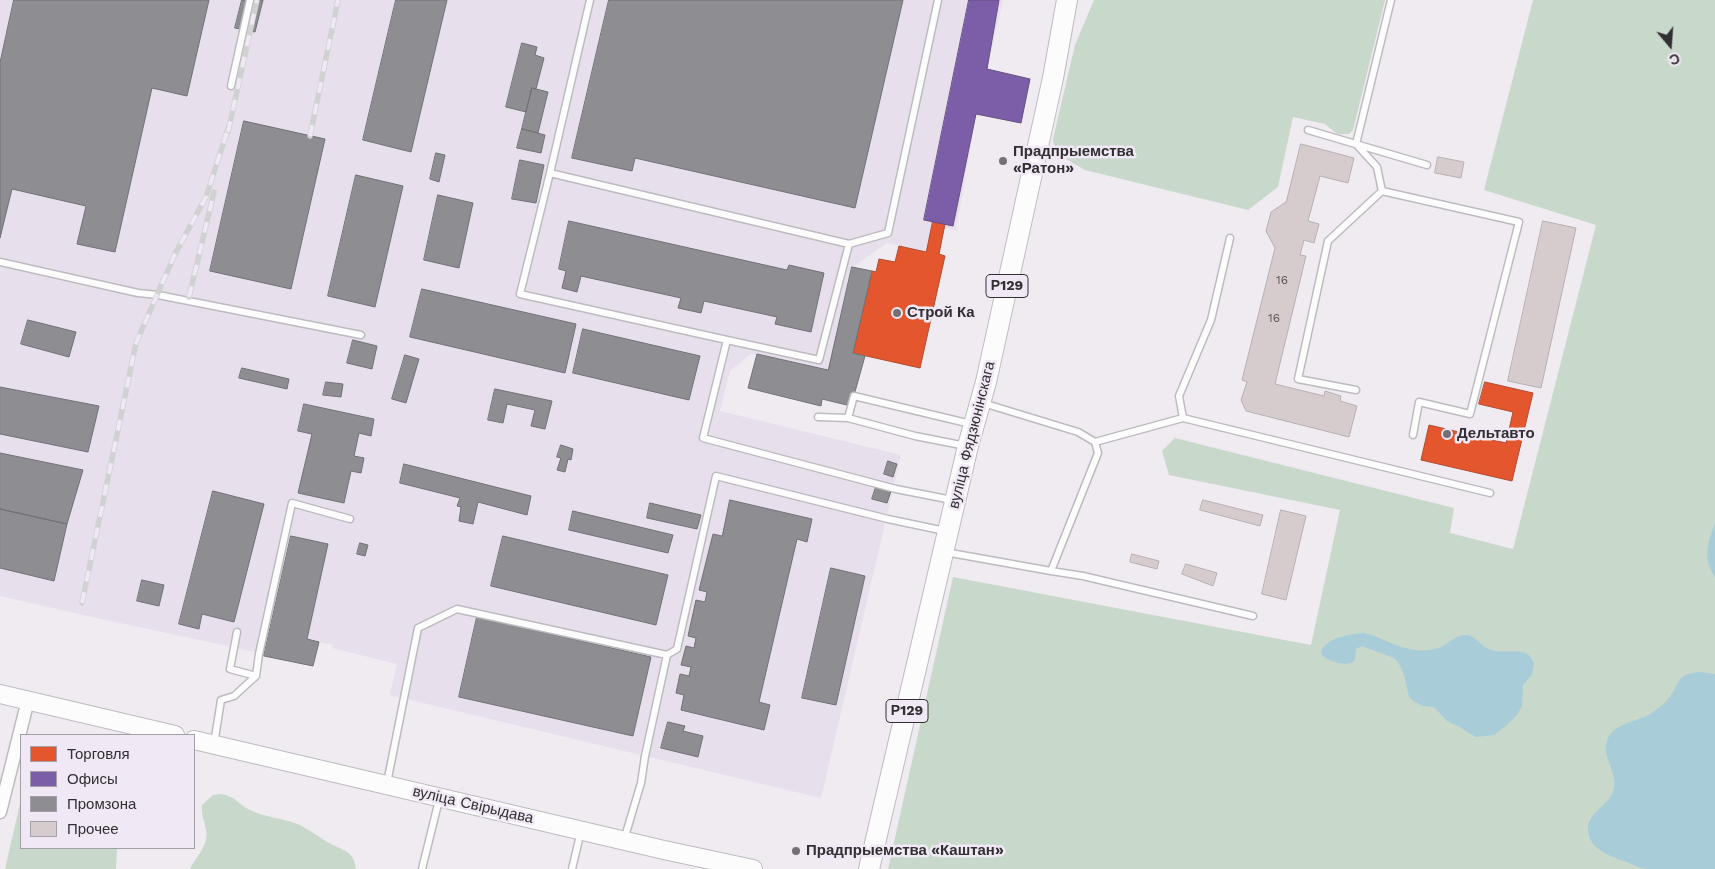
<!DOCTYPE html>
<meta charset="utf-8">
<style>
body{margin:0}
#map{position:relative;width:1715px;height:869px;overflow:hidden;background:#efebf1;font-family:"Work Sans",sans-serif}
canvas{display:block}
.legend{position:absolute;left:20px;top:734px;width:175px;height:115px;box-sizing:border-box;background:#f0e8f4;border:1px solid #a49ea7;margin:0;padding:6px 9px;list-style:none;font-size:15px;color:#322f33}
.legend li{display:flex;align-items:center;gap:10px;height:25px}
.legend b{width:25px;border:1px solid #a49ea7}
.north{position:absolute;left:1645px;top:20px;width:50px;height:50px;-webkit-text-stroke:4px #f0e8f4;paint-order:stroke;rotate:162deg;font-size:14px;font-weight:700;line-height:20px;text-align:center;color:#322f33}
.north::after{content:'';display:block;margin:auto;width:18px;height:22px;background:#322f33;clip-path:polygon(50% 0,100% 100%,50% 72%,0 100%)}
</style>
<div id="map">
<canvas width="1715" height="869"></canvas>
<ul class="legend">
<li><b style="height:14px;background:#e4572e"></b>Торговля</li>
<li><b style="height:14px;background:#7b5ea7"></b>Офисы</li>
<li><b style="height:14px;background:#8d8d92"></b>Промзона</li>
<li><b style="height:14px;background:#d7cccd"></b>Прочее</li>
</ul>
<div class="north">С</div>
</div>
<script>
const g = document.querySelector('canvas').getContext('2d');
g.lineJoin = 'round';
function paint(path, color) { g.fillStyle = color; g.fill(path, 'evenodd'); }
function strokePath(path, color, width, dash) { g.strokeStyle = color; g.lineWidth = width; g.lineCap = dash ? 'butt' : 'round'; g.setLineDash(dash || []); g.stroke(path); }
function write(font, color, halo, rows, align = 'center') {
  g.font = font + ' "Work Sans",sans-serif'; g.lineWidth = 5; g.setLineDash([]); g.textBaseline = 'middle'; g.strokeStyle = halo; g.fillStyle = color; for (const [text, x, y, turn = 0] of rows) {
    g.save(); g.translate(x, y); g.rotate((+turn || 0) * Math.PI / 180); g.textAlign = isNaN(turn) ? turn : align; if (halo) g.strokeText(text, 0, 0); g.fillText(text, 0, 0); g.restore();
  }
}
paint(new Path2D(`
 M0,0H1003L987,69L1030,79L1021,123L976,114L956,231L933,222L926,252L887,243L853,267L828,370L751,354L730,371L720,411L901,455L821,798L390,695L397,664L332,648L333,645L319,642L313,666L264,656L251,651L92,617L0,596Z`), '#e7dfec');
paint(new Path2D(`
 M1094,0H1385L1353,130L1349,134H1337L1325,124L1293,117L1278,187L1248,210L1085,170C1074,163 1052,154 1053,139L1075,45Z
 M1533,0H1715V869H888L953,577L1311,645L1340,510L1169,475L1162,451L1175,438L1454,508L1450,533L1513,549L1596,225L1484,190Z
 M221,794C235,796 238,804 250,810C264,817 280,818 295,823C308,828 318,837 331,844C344,851 354,851 356,869H190C197,855 209,846 206,829C204,820 201,814 202,805L213,795Z
 M21,799V848H117L116,869H5Z`), '#c8d9cb');
paint(new Path2D(`
 M1715,523V577C1702,559 1708,542 1715,523Z
 M1364,633C1381,637 1397,648 1415,650C1423,651 1434,650 1441,647C1449,643 1456,635 1465,635C1475,634 1482,648 1491,650C1506,655 1529,644 1534,664L1532,675L1523,685L1522,706L1517,715L1506,726L1494,735L1476,737L1467,732L1460,727L1447,721L1434,707L1423,706L1413,701L1409,697L1404,674L1398,662L1394,658L1362,646L1356,649L1355,660C1348,668 1329,662 1322,655L1321,651C1328,637 1350,634 1364,633Z
 M1700,672L1715,674V869C1693,869 1669,869 1647,869C1641,868 1634,865 1629,863C1613,857 1588,850 1588,829C1588,812 1608,806 1613,792C1620,774 1601,758 1607,741C1612,723 1637,722 1650,714C1656,710 1664,705 1668,699C1681,684 1674,674 1700,672Z`), '#a8ccd8');
const shops = new Path2D(`
 M933,221L945,224L939,254L945,256L920,368L853,353L872,271L876,272L879,259L895,262L899,246L926,252Z
 M1485,382L1533,393L1512,481L1421,460L1429,425L1506,443L1513,412L1479,404Z`);
paint(shops, '#e4572e');
strokePath(shops, '#af4b30', 1);
const offices = new Path2D(`
 M969,0H999L987,69L1030,79L1021,123L976,114L953,226L924,220Z`);
paint(offices, '#7b5ea7');
strokePath(offices, '#655084', 1);
const industry = new Path2D(`
 M14,0H209L187,96L152,88L115,252L77,244L86,206L12,189L0,238V63Z
 M242,0H263L255,32L235,28Z
 M396,0H447L411,152L363,140Z
 M609,0H903L855,208L635,158L632,171L572,158Z
 M522,43L537,47L535,55L544,58L536,89L532,88L526,112L506,107Z
 M532,88L548,92L538,133L522,129Z
 M244,121L325,139L291,289L210,271Z
 M522,129L545,135L541,153L517,148Z
 M436,153L445,155L439,182L430,179Z
 M520,160L544,165L536,203L512,199Z
 M356,175L403,186L375,307L328,296Z
 M438,195L473,203L459,268L424,260Z
 M569,221L787,270L789,265L824,273L811,332L775,324L777,317L704,301L701,313L678,308L681,298L581,276L577,292L562,288L566,271L559,269Z
 M852,267L872,271L853,353L865,356L851,406L822,399L821,406L748,388L757,354L828,370Z
 M422,289L576,324L565,373L410,337Z
 M28,320L76,332L69,357L21,344Z
 M583,329L700,356L689,400L573,373Z
 M353,340L377,346L372,369L347,363Z
 M405,355L419,359L406,403L392,399Z
 M242,368L289,379L287,389L239,378Z
 M326,382L343,384L341,397L323,395Z
 M0,387L99,406L88,452L0,434Z
 M495,389L552,401L545,429L531,426L535,410L507,404L503,423L488,420Z
 M304,404L374,419L371,436L359,433L354,456L364,458L361,473L351,471L344,503L298,493L312,434L298,431Z
 M561,445L573,449L571,460L568,459L565,472L557,470L561,458L557,457Z
 M0,453L83,470L67,524L0,509Z
 M888,461L897,464L893,477L884,474Z
 M404,464L531,496L527,515L478,502L473,524L459,521L461,507L457,506L460,498L400,483Z
 M876,487L891,491L887,503L872,499Z
 M213,491L264,504L234,622L202,614L199,629L179,624Z
 M730,500L812,519L807,542L797,539L759,702L770,705L764,730L681,710L684,695L676,693L680,674L689,676L691,667L681,665L686,646L694,648L696,638L688,636L696,600L705,602L707,592L699,590L713,534L722,536Z
 M650,503L701,515L697,529L647,518Z
 M0,509L67,524L54,581L0,568Z
 M573,511L673,535L668,553L569,530Z
 M291,536L328,544L307,639L319,642L313,666L264,656Z
 M503,536L668,575L656,625L491,586Z
 M360,543L368,545L365,556L357,554Z
 M831,568L865,576L836,705L802,698Z
 M142,580L164,585L159,606L137,601Z
 M477,617L651,657L633,736L459,697Z
 M668,722L685,726L683,731L703,736L698,757L661,748Z`);
paint(industry, '#8d8d92');
strokePath(industry, '#727176', 1);
const building = new Path2D(`
 M1301,144L1354,158L1348,183L1320,176L1308,221L1319,224L1314,243L1304,240L1300,255L1306,256L1275,384L1324,396L1325,391L1341,396L1340,401L1357,406L1349,437L1246,411L1241,400L1247,382L1242,380L1275,248L1266,231L1271,212L1286,202Z
 M1438,157L1464,162L1461,178L1435,173Z
 M1543,221L1576,228L1541,388L1508,381Z
 M1203,500L1263,515L1260,526L1200,510Z
 M1281,510L1306,516L1286,600L1262,594Z
 M1132,554L1159,561L1157,569L1130,562Z
 M1186,564L1217,573L1213,586L1182,574Z`);
paint(building, '#d7cccd');
strokePath(building, '#b5b0b3', 1);
const lane = new Path2D(`
 M590,0L550,173L849,244L888,233L938,0
 M231,86L250,0
 M1308,130L1427,165
 M550,173L520,294L727,340
 M1382,191L1519,222L1470,414L1419,402L1413,435
 M849,244L819,360L727,340L703,438L896,489L952,500
 M0,262L138,293L158,295L361,335
 M1356,390L1298,379L1328,241L1382,191L1377,167L1356,144L1391,0
 M818,417L848,418L854,396L971,424
 M848,418L915,436L966,446
 M1183,418L1179,396L1211,320L1230,238
 M1095,442L1183,418L1490,493
 M945,552L1051,571L1098,453L1095,442L1078,432L983,403
 M1051,571L1083,576L1253,616
 M237,632L230,669L256,676
 M214,744L221,700L234,696L256,676L259,654L292,503L350,519
 M387,783L418,628L457,609L667,655
 M624,840L641,783L645,756L667,655L677,649L716,476L888,519L945,531
 M422,869L439,800
 M572,869L581,831`);
const street = new Path2D(`
 M0,812L28,700`);
const secondary = new Path2D(`
 M0,694L175,735
 M194,740L664,850L753,869`);
const primary = new Path2D(`
 M869,869L968,446L986,382L1053,78L1067,0`);
strokePath(lane, '#bebbc0', 9);
strokePath(street, '#bebbc0', 15);
strokePath(secondary, '#bebbc0', 20);
strokePath(primary, '#bebbc0', 22);
strokePath(lane, '#fdfcfd', 6);
strokePath(street, '#fdfcfd', 12);
strokePath(secondary, '#fdfcfd', 18);
strokePath(primary, '#fdfcfd', 20);
const rail = new Path2D(`
 M228,132L257,0
 M310,136L338,0
 M189,297L214,192
 M82,603L136,343L175,254L206,197L229,126`);
strokePath(rail, '#d1d1d2', 5.5);
strokePath(rail, '#f0e8f4', 4, [11]);
for (const [x, y, r, color] of [
 [1003,161,5,"#747176"],
 [897,313,5,"#747176"],
 [1447,434,5,"#747176"],
 [796,851,5,"#747176"]
]) { const dot = new Path2D(); dot.arc(x, y, r, 0, 2 * Math.PI); g.fillStyle = color; g.fill(dot); strokePath(dot, '#f0e8f4', 2); }
write('12px', '#5b565a', null, [
 ["16",1282,280],
 ["16",1274,318]
]);
for (const [x, y, w] of [
 [1007,286,42],
 [907,711,42]
]) { const box = new Path2D(); box.roundRect(x - w / 2, y - 11.5, w, 23, 4); g.fillStyle = '#f0e8f4'; g.fill(box); strokePath(box, '#322f33', 1); }
write('bold 14px', '#322f33', null, [
 ["Р129",1007,286],
 ["Р129",907,711]
]);
write('bold 15px', '#322f33', '#f0e8f4', [
 ["Прадпрыемства",1013,152],
 ["«Ратон»",1013,169],
 ["Строй Ка",907,313],
 ["Дельтавто",1457,434],
 ["Прадпрыемства «Каштан»",806,851]
], 'left');
write('15px', '#322f33', '#f0e8f4', [
 ["вуліца Фядзюнінскага",972,435,-76],
 ["вуліца Свірыдава",473,805,13]
]);
</script>
